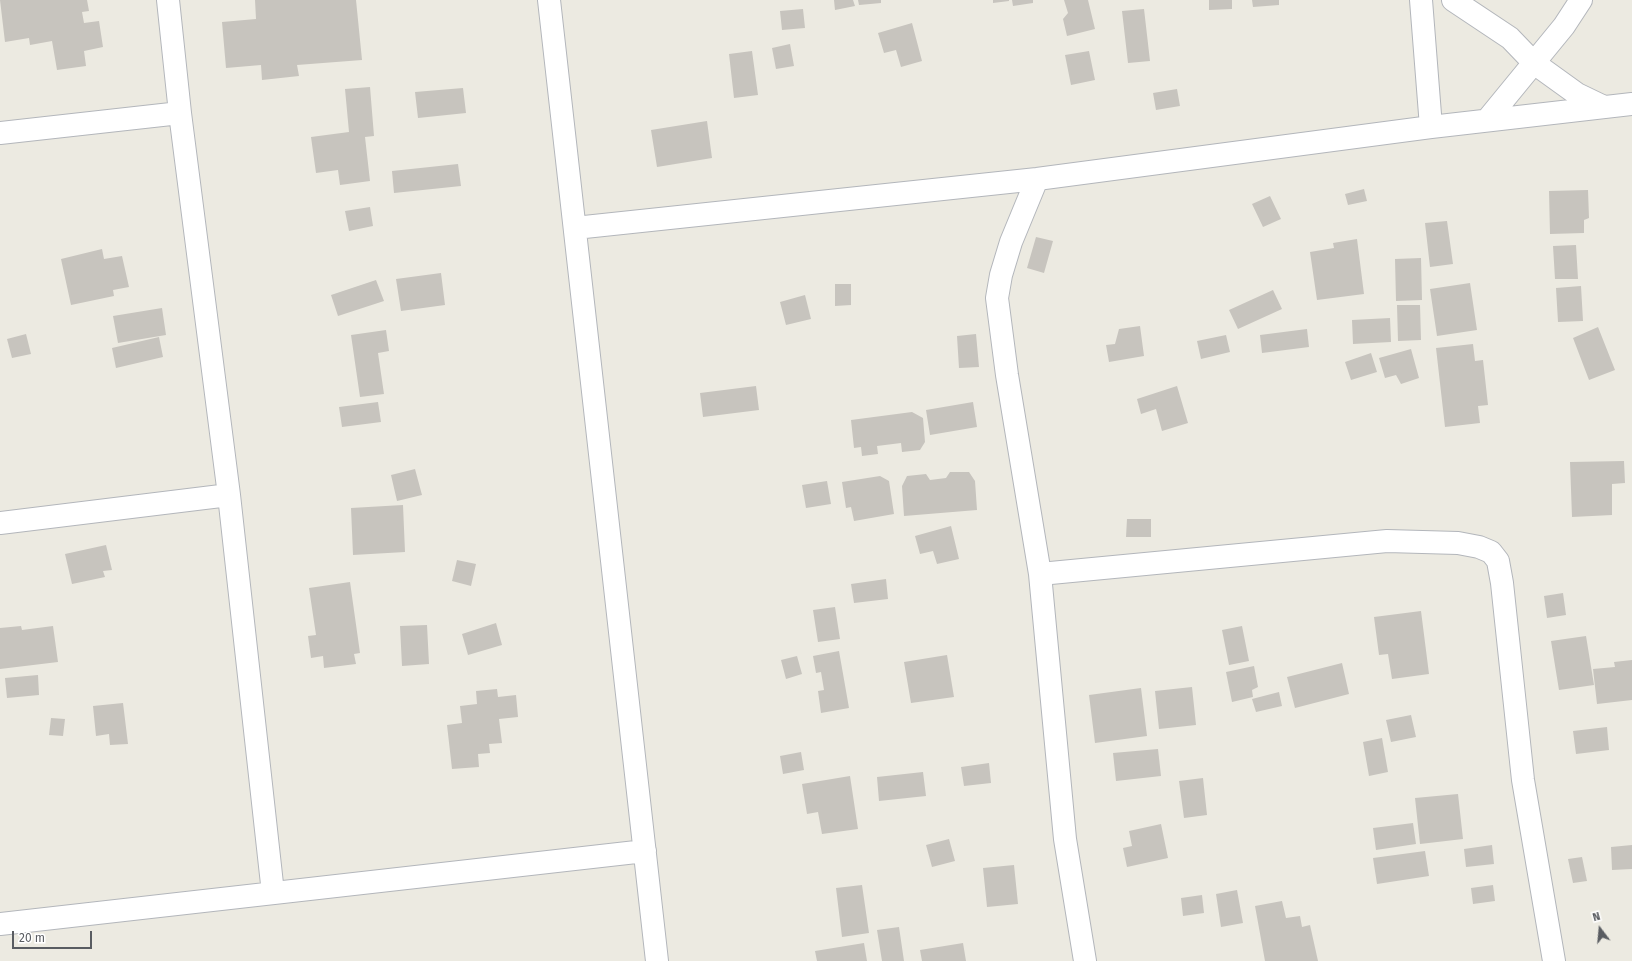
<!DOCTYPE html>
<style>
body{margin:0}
#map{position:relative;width:1632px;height:961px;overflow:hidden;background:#eceae1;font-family:"Fira Sans",sans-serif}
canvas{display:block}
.north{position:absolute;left:1580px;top:909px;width:40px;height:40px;-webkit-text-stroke:3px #fff;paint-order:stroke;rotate:344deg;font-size:11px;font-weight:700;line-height:16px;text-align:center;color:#595c61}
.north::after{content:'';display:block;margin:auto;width:14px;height:18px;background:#595c61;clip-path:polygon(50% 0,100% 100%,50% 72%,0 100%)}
.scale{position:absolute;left:12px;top:931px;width:80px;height:18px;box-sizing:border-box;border:2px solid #595c61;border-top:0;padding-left:5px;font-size:12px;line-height:14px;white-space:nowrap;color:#595c61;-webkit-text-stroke:3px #fff;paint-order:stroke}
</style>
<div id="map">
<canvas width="1632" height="961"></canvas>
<div class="north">N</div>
<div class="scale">20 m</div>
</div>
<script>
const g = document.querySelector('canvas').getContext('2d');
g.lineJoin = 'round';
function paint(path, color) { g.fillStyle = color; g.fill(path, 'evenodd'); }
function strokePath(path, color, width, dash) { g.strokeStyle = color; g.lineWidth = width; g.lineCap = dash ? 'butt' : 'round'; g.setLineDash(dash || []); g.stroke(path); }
paint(new Path2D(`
 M0,0H87L89,11L82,12L84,23L99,21L103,47L84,51L86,66L57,70L52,41L30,45L29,38L5,42Z
 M255,0H356L362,60L297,65L299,76L262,80L261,65L226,68L222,22L256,19Z
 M834,0H853L855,6L835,10Z
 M858,0H881V3L859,5Z
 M993,0H1009V1L993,3Z
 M1012,0H1033V3L1013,6Z
 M1064,0H1088L1095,29L1067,36L1063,19L1068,13Z
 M1209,0H1232V9L1209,10Z
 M1252,0H1279V5L1253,7Z
 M803,9L805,28L782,30L780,11Z
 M1144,9L1150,61L1128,63L1122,11Z
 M912,23L922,61L901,67L896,50L884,53L878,33Z
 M790,44L794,66L776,69L772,48Z
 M752,51L758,95L734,98L729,54Z
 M1089,51L1095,80L1071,85L1065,55Z
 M370,87L374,136L365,137L370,181L340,185L338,170L316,173L311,137L349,132L345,89Z
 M463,88L466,113L418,118L415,92Z
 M1177,89L1180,106L1156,110L1153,93Z
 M707,121L712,158L657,167L651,130Z
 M458,164L461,186L394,193L392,171Z
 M1364,189L1367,201L1348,205L1345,194Z
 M1588,190L1589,218L1584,220V233L1550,234L1549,191Z
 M1270,196L1281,219L1263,227L1252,204Z
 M370,207L373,226L349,231L345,211Z
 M1447,221L1453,264L1430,267L1425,223Z
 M1036,237L1053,241L1044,273L1027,268Z
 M1357,239L1364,294L1317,300L1310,252L1334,248L1333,243Z
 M1576,245L1578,279H1555L1553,246Z
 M102,249L104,259L122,256L129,287L113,290L114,296L71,305L61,259Z
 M1421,258L1422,300L1396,301L1395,259Z
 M441,273L445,305L401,311L396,279Z
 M376,280L384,301L338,316L331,295Z
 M1470,283L1477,330L1437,336L1430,289Z
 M835,284H851V305L835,306Z
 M1581,286L1583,321L1558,322L1556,288Z
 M1273,290L1282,309L1238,329L1229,310Z
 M805,295L811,319L786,325L780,302Z
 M1397,305H1420L1421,340L1398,341Z
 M162,308L166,335L118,343L113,316Z
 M1390,318L1391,342L1353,344L1352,320Z
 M1140,326L1144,356L1109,362L1106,345L1115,344L1119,329Z
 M1598,327L1615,370L1589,380L1573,338Z
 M1307,329L1309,347L1262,353L1260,335Z
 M386,330L389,351L378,353L384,394L360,397L351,335Z
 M26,334L31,354L12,358L7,339Z
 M976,334L979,367L959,368L957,336Z
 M1226,335L1230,352L1201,359L1197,341Z
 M159,337L163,357L116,368L112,348Z
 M1473,344L1475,361L1483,360L1488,405L1478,406L1480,423L1445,427L1436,348Z
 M1411,349L1419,378L1401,384L1396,375L1385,378L1379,358Z
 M1371,353L1377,372L1351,380L1345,362Z
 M756,386L759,410L703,417L700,393Z
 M1177,386L1188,423L1162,431L1156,409L1141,414L1137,399Z
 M378,402L381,422L342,427L339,407Z
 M973,402L977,427L930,435L926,410Z
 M912,412L923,418L925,442L920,450L902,452L901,443L877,446L878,454L862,456L861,447L854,448L851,420Z
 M1624,461L1625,483L1612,484V515L1572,517L1570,462Z
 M415,469L422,495L397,501L391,475Z
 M950,472H969L975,481L977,510L904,516L902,486L907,476L926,474L930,480L946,478Z
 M880,476L889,481L894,514L854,521L851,507L846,508L842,482Z
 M827,481L831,504L806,508L802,485Z
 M403,505L405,552L353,555L351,508Z
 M1127,519H1151V537H1126Z
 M951,526L959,559L937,564L933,551L920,554L915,536Z
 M106,545L112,570L103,571L105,577L72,584L65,554Z
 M457,560L476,564L471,586L452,581Z
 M886,579L888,599L854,603L851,584Z
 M350,582L360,653L354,654L356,664L324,668L323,656L311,658L308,636L316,635L309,588Z
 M1563,593L1566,615L1547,618L1544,596Z
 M835,607L840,639L818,642L813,610Z
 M1421,611L1429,674L1392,679L1388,654L1379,655L1374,617Z
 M496,623L502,645L468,655L462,634Z
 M427,625L429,664L402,666L400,626Z
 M21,626L22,630L53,626L58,662L0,669V628Z
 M1242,626L1249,661L1229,665L1222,630Z
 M1586,636L1594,685L1559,690L1551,641Z
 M839,651L849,708L821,713L818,691L824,690L821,672L816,673L813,656Z
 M947,655L954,697L911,703L904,662Z
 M797,656L802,674L786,679L781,660Z
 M1632,660V700L1597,704L1593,669L1615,667L1614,662Z
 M1342,663L1349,694L1295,708L1287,677Z
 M1254,666L1258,687L1252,690L1253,697L1232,702L1226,672Z
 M38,675L39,695L7,698L5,678Z
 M1192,687L1196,725L1159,729L1155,691Z
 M1141,688L1147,736L1095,743L1089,695Z
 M497,689L498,697L516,695L518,717L499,719L502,743L489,744L490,753L478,754L479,767L452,769L447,725L462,723L460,706L477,704L476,691Z
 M1279,692L1282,706L1256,712L1252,699Z
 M123,703L128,744L110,745L109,734L96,736L93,706Z
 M1411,715L1416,737L1391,742L1386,720Z
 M51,718L65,719L63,736L49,735Z
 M1607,727L1609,750L1576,754L1573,731Z
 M1382,738L1388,772L1369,776L1363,742Z
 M1158,749L1161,776L1116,781L1113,753Z
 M801,752L804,770L783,774L780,756Z
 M989,763L991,783L964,786L961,767Z
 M923,772L926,796L879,801L877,777Z
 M850,776L858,829L822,834L818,812L807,814L802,784Z
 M1203,778L1207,815L1184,818L1179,781Z
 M1458,794L1463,839L1420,844L1415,798Z
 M1413,823L1416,844L1376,850L1373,828Z
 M1161,824L1168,858L1127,867L1123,848L1132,846L1129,831Z
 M949,839L955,861L932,867L926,845Z
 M1492,845L1494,864L1466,867L1464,849Z
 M1632,845V869L1612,870L1611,847Z
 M1425,851L1429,876L1377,884L1373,858Z
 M1582,857L1587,881L1573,883L1568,859Z
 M1014,865L1018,904L987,907L983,868Z
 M862,885L869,933L842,937L836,888Z
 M1493,885L1495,901L1473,904L1471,888Z
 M1237,890L1243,923L1221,927L1216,894Z
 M1202,895L1204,913L1183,916L1181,898Z
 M1282,901L1286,918L1300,916L1302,927L1310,925L1318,961H1265L1255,906Z
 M899,927L904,961H882L877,930Z
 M864,943L867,961H817L815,951Z
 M963,943L966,961H922L920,950Z`), '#c7c4be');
const minor = new Path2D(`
 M168,0L180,113L229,495L273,893
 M549,0L657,961
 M1421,0L1431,127
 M1453,0L1510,38L1534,63L1577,94L1604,107
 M1487,120L1564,26L1581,0
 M0,133L180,113
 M1037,179L1011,242L1001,275L997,298L1007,375L1040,574L1065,839L1085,961
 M575,228L1037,179L1431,127L1632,104
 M0,523L229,495
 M1040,574L1387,541L1458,543L1479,547L1491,552L1498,561L1502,583L1523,780L1554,961
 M0,924L645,851`);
strokePath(minor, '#b3b6bb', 24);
strokePath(minor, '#fff', 22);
</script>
